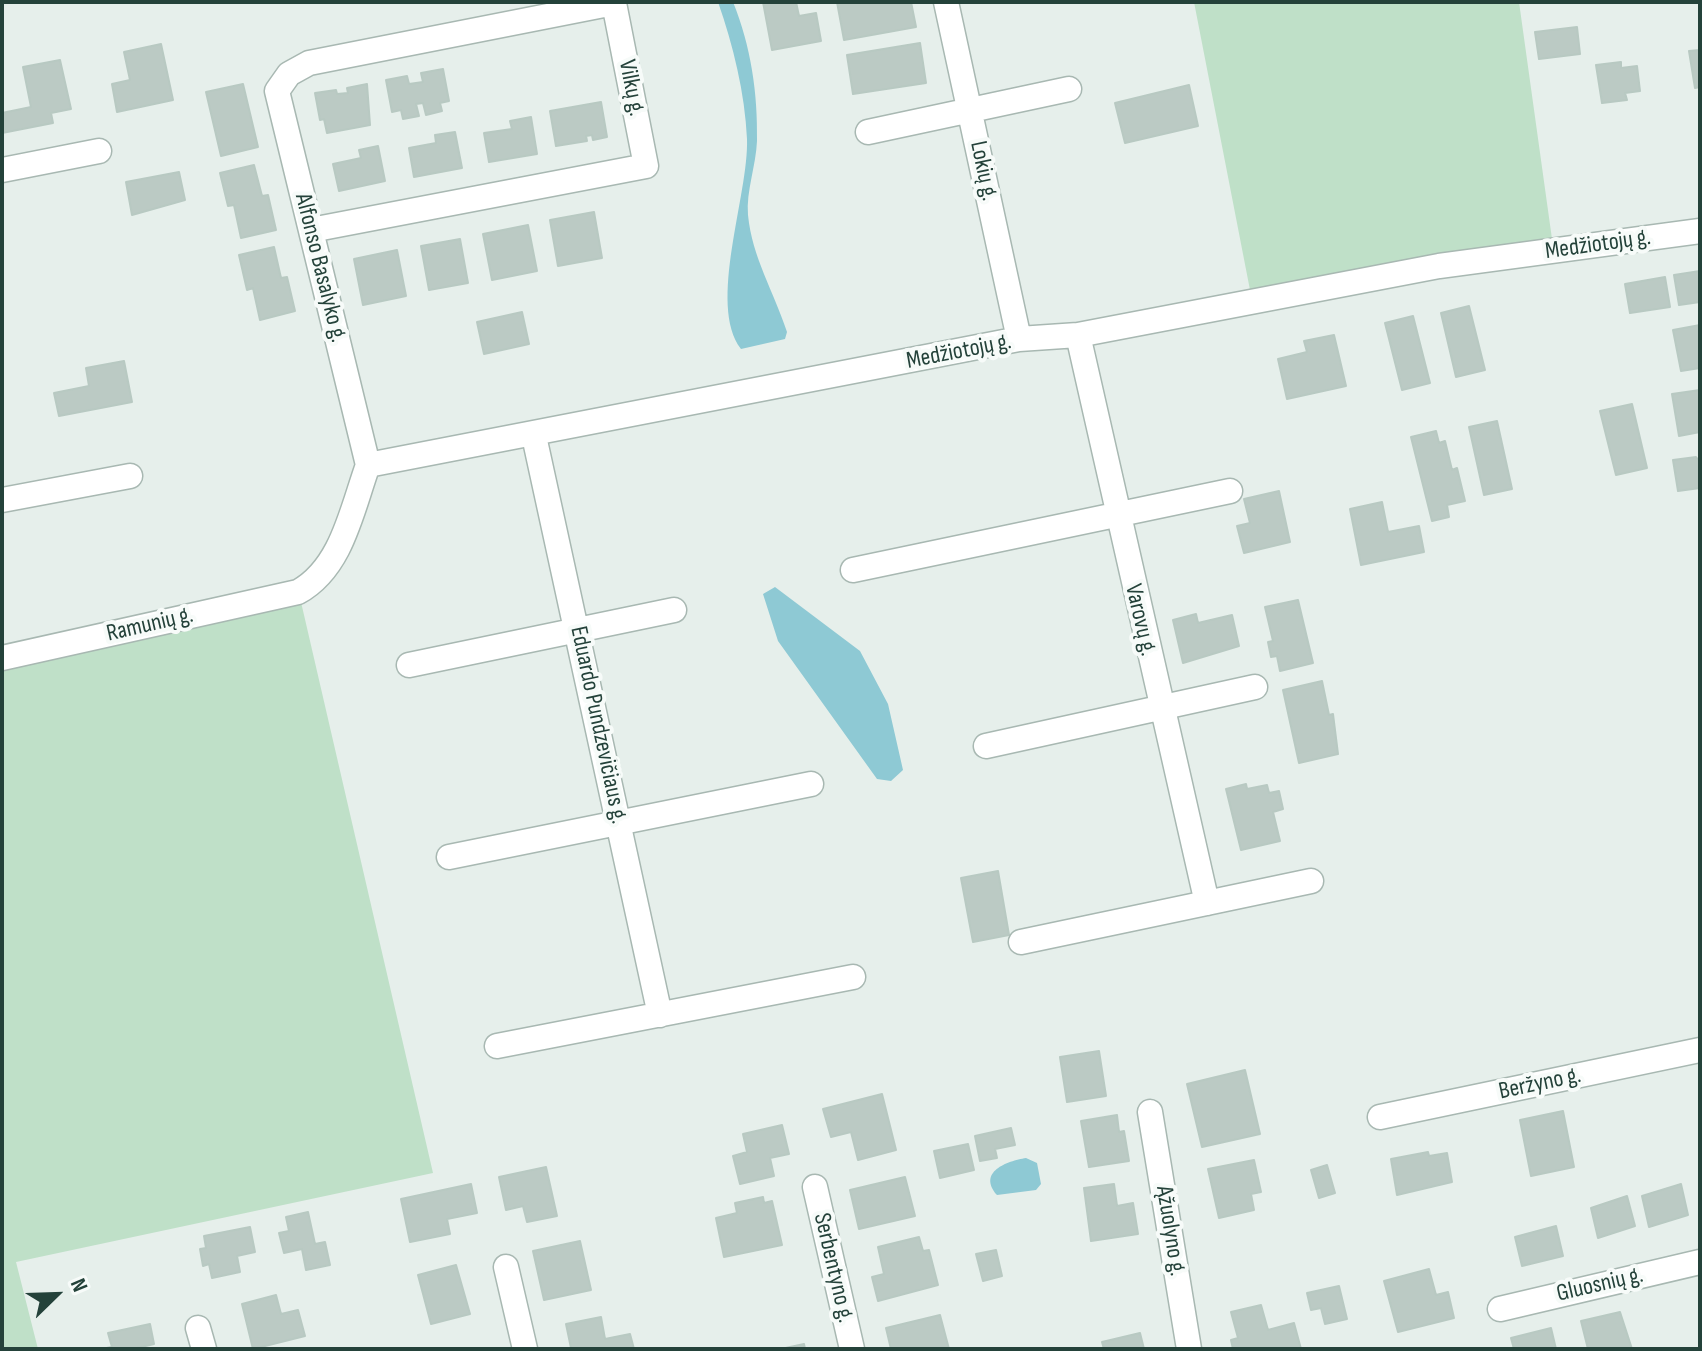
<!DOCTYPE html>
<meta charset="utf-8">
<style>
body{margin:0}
#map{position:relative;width:1702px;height:1351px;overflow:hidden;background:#e6efeb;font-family:"Sofia Sans Condensed",sans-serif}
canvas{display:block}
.frame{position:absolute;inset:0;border:4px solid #24423a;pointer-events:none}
.north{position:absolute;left:16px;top:1255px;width:80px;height:80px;-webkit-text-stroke:6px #f7fbf9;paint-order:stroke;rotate:67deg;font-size:22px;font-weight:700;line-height:32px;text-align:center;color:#24423a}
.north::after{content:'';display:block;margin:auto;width:28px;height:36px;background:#24423a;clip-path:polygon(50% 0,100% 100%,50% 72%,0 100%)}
</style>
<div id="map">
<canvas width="1702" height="1351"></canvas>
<div class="frame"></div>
<div class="north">N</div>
</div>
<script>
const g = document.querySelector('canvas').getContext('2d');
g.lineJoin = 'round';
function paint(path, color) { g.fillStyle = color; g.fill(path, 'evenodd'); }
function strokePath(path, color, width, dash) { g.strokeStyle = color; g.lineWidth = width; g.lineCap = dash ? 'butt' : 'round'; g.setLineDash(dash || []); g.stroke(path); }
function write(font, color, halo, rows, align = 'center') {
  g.font = font + ' "Sofia Sans Condensed",sans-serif'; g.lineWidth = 8; g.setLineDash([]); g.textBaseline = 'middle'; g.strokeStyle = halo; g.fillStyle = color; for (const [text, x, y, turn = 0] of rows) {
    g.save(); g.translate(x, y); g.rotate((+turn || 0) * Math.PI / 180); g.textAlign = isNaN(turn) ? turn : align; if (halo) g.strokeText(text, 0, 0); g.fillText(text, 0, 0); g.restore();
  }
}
paint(new Path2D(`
 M1194,2H1519L1552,239L1250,290Z
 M301,602L433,1173L16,1262L38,1349H2V666Z`), '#bfe0c8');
paint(new Path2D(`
 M718,2H733C751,46 758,94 757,141C756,166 746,191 748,215C752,257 774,292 787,332L785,339L741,349C707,304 749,195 747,139C745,93 733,45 718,2Z
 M775,587L860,651L888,704L903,770L891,781L877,779L778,641L763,594Z
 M1026,1158L1037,1163L1041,1184L1036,1190L997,1195C977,1172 1007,1161 1026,1158Z`), '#8ec9d4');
const building = new Path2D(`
 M763,2H796L799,16L816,13L821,41L772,50Z
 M837,2H911L916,27L844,40Z
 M1577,27L1580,54L1539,59L1535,32Z
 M920,43L926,83L853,94L847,55Z
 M161,44L173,100L117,112L112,84L130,80L124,52Z
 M1700,50V87L1695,88L1689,51Z
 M60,60L71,109L51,113L53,123L2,133V113L31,107L23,67Z
 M1621,62V68L1637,66L1640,91L1625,93L1627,100L1602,103L1596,65Z
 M443,69L449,101L440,103L442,111L426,115L423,103L416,104L419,116L403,119L401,110L392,112L386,80L407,76L409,84L423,82L421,73Z
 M243,84L258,147L221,156L206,92Z
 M367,84L370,125L327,133L324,119L320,120L315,93L336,90L337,94L348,93L347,88Z
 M1189,85L1198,126L1125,143L1115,103Z
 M601,102L607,137L593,140L592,135L586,136L587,141L556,146L550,111Z
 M531,117L537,154L489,162L484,133L512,129L510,121Z
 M455,132L462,168L414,177L409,148L436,143L435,135Z
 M378,146L385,181L339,191L333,164L361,158L359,150Z
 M254,165L262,196L268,195L276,230L241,238L234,205L228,206L220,173Z
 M179,172L185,200L132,215L126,182Z
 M594,212L602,258L558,266L550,220Z
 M528,225L537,271L492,280L483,234Z
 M460,239L468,283L429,290L421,246Z
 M274,247L281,278L287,277L295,311L260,320L253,288L247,290L239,255Z
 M397,250L406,296L363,305L354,259Z
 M1700,271V302L1679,305L1674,275Z
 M1665,277L1670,307L1630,313L1625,284Z
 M1469,306L1485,370L1456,377L1441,313Z
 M522,312L529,344L484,354L477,322Z
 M1413,316L1430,383L1402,390L1385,323Z
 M1700,325V368L1681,371L1673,330Z
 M1334,335L1346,386L1287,399L1278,359L1307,352L1304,341Z
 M124,361L132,402L59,416L54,393L89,386L86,368Z
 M1700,390V432L1679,436L1672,394Z
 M1632,404L1647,468L1616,475L1600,411Z
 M1497,421L1512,489L1484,495L1469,427Z
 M1436,431L1439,443L1445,441L1452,470L1457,468L1465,501L1447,505L1449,517L1432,521L1411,437Z
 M1696,457L1700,462V488L1678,491L1673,460Z
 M1279,491L1290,542L1244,553L1237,526L1250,523L1244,499Z
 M1382,502L1388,532L1419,526L1424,552L1361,565L1350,509Z
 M1298,600L1313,663L1280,671L1277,656L1271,657L1268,642L1273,641L1265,607Z
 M1196,614L1198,623L1232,615L1239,646L1183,663L1173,620Z
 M1322,681L1329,715L1333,714L1338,754L1299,763L1283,690Z
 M1246,784L1247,789L1267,785L1269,793L1279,791L1283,809L1273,812L1280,841L1241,850L1226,789Z
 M998,871L1009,935L973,942L961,878Z
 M1099,1051L1106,1096L1067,1102L1060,1057Z
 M1245,1070L1260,1134L1202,1147L1187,1084Z
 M882,1094L896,1150L858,1160L851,1132L831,1137L823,1109Z
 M1563,1111L1574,1167L1531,1176L1520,1120Z
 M1117,1115L1119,1132L1124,1131L1129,1161L1089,1167L1081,1121Z
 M782,1125L789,1154L770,1158L774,1176L740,1184L733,1156L747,1152L743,1134Z
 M1011,1128L1015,1145L995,1149L997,1158L980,1161L975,1136Z
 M968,1144L974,1170L940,1178L934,1151Z
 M1428,1152L1429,1156L1447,1153L1452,1182L1397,1195L1391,1159Z
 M1254,1160L1261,1192L1251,1194L1254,1210L1219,1218L1208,1169Z
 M1327,1165L1335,1193L1319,1198L1311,1170Z
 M546,1167L557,1216L527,1222L523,1206L506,1210L499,1177Z
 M905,1177L915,1216L859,1229L850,1190Z
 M471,1184L477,1213L447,1219L450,1234L410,1242L401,1199Z
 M1114,1184L1117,1206L1133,1203L1138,1234L1091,1241L1084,1188Z
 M1681,1184L1688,1215L1649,1227L1642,1196Z
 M1627,1196L1635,1226L1598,1238L1591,1208Z
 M763,1197L764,1203L772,1201L782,1245L724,1257L716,1218L737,1213L735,1203Z
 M308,1212L315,1244L325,1242L330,1265L306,1270L302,1249L284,1253L279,1233L289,1231L286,1217Z
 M1556,1226L1563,1256L1522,1266L1515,1237Z
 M250,1227L255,1252L237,1256L240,1272L212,1278L209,1264L203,1266L200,1249L206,1248L204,1236Z
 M919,1237L923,1251L929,1250L938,1285L878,1301L872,1277L884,1274L878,1247Z
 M580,1241L591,1290L544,1300L533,1251Z
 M996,1250L1002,1276L983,1281L976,1254Z
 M456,1265L470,1314L431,1324L418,1275Z
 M1429,1269L1436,1295L1448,1292L1454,1318L1398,1332L1384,1281Z
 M1339,1286L1347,1319L1325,1324L1321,1308L1311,1310L1307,1293Z
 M276,1295L281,1314L298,1310L305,1336L253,1349L242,1304Z
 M1261,1305L1268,1330L1294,1323L1301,1349H1233L1231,1340L1238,1338L1231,1312Z
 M1620,1312L1632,1349H1588L1581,1321Z
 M940,1315L949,1349H891L886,1328Z
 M601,1317L605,1339L630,1334L634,1349L571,1348L566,1324Z
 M150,1324L154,1344L133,1349H101L112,1347L108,1333Z
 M1551,1328L1556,1349H1514L1511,1338Z
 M1140,1333L1144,1349H1104L1102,1342Z
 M804,1344L805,1349H781Z`);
paint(building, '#bbcac4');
strokePath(building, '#b8c9c2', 2);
const minor = new Path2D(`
 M946,2L1019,339
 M868,132L1069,89
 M2,170L99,151
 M311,230L646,166L614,3L309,63L289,74L277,91L368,465
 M1078,335L1207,903
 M534,436L660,1015
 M2,500L130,476
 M853,570L1230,491
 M2,658L298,592C342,568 352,509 368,465L1019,339L1078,335L1439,266L1700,231
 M409,665L674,610
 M986,746L1255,687
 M449,857L811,784
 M1021,942L1311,881
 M497,1046L853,977
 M1150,1112L1189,1349
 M1380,1117L1700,1050
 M815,1187L852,1349
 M506,1267L525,1349
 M1500,1309L1700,1262
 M198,1328L204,1349`);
strokePath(minor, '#a8b8b2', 27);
strokePath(minor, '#fff', 24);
write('24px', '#24423a', '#f7fbf9', [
 ["Vilkų g.",631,88,79],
 ["Lokių g.",983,171,78],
 ["Medžiotojų g.",1598,245,-8],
 ["Alfonso Basalyko g.",320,268,76],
 ["Medžiotojų g.",959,352,-11],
 ["Varovų g.",1140,620,77],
 ["Ramunių g.",150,625,-13],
 ["Eduardo Pundzevičiaus g.",598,725,78],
 ["Beržyno g.",1540,1084,-12],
 ["Ąžuolyno g.",1170,1231,81],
 ["Serbentyno g.",833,1268,77],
 ["Gluosnių g.",1600,1285,-13]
]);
</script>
